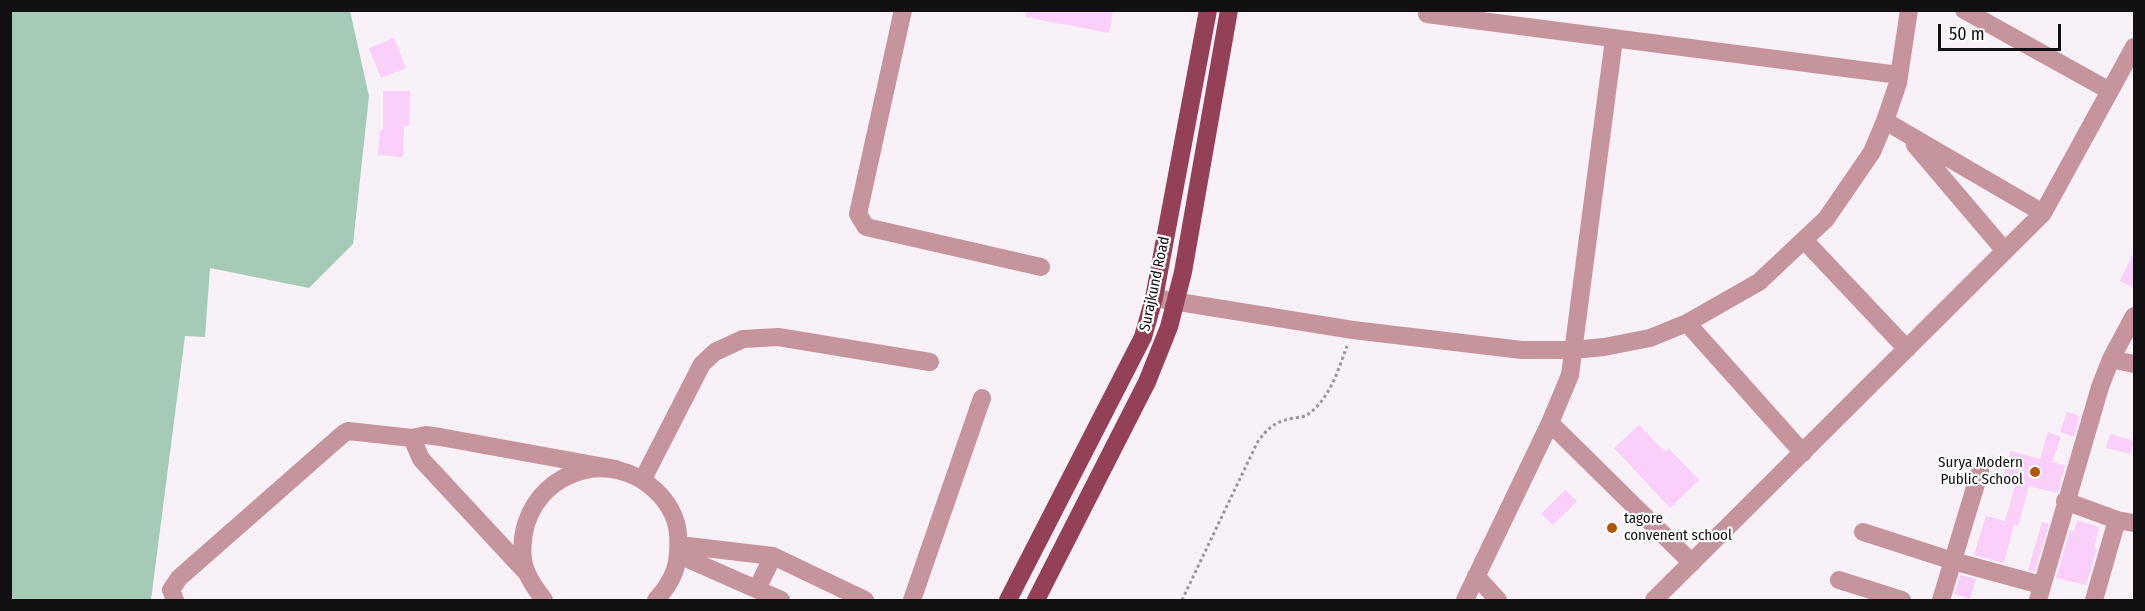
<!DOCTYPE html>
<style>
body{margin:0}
#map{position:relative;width:2145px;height:611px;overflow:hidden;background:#f8f1f8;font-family:"Fira Sans Condensed",sans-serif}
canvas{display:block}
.frame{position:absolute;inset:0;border:12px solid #121012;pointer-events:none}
.scale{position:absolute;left:1938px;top:24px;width:123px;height:27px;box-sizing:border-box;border:3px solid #121012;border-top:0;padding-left:8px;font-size:18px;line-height:21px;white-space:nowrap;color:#121012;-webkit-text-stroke:4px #fff;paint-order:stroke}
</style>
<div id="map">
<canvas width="2145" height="611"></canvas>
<div class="frame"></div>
<div class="scale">50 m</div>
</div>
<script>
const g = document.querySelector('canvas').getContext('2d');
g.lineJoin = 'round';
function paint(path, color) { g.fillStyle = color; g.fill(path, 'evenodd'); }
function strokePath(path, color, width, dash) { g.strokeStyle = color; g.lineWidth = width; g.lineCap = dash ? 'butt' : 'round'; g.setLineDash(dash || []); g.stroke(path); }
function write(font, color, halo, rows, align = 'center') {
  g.font = font + ' "Fira Sans Condensed",sans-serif'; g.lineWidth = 4.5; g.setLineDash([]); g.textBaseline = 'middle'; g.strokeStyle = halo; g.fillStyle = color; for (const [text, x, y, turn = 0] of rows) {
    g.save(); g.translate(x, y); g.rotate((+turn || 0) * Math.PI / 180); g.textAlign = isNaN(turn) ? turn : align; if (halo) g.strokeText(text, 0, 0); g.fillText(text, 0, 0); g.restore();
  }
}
paint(new Path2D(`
 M10,11H350L369,96L353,244L309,288L210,268L205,337L185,336L151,600H11Z`), '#a5cbb7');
paint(new Path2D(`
 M1026,10H1113L1109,33L1025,17Z
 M394,38L406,68L381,78L369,48Z
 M383,91H410L409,126H404L403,157L378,155L380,130H383Z
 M2134,252V288L2120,281Z
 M2067,412L2080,416L2074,437L2060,432Z
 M1639,425L1665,452L1669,449L1699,480L1670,508L1614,448Z
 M2048,432L2061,437L2052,462L2065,466L2058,493L2029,486L2018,526L2014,525L2004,563L1974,555L1986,516L2005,521L2016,482L2003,478L2011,451L2040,459Z
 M2110,434L2134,441L2130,454L2106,448Z
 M1565,490L1577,501L1553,525L1541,514Z
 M2077,520L2099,527L2094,548L2097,549L2086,585L2056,578L2070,530L2074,531Z
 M2042,522L2049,524L2035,572L2028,570Z
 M1960,575L1976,579L1970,599L1954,594Z`), '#facffa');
strokePath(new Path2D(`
 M1182,600L1257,443C1267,428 1276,421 1294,418C1299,417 1304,417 1307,415C1330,399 1338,370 1347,346`), '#9b969b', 3, [3, 3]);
strokePath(new Path2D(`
 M903,10L858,214L866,227L1041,267
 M1964,10L2110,91
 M1427,14L1899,75
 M1885,121L2043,213
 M1915,145L2005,251
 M1804,240L1907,349
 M1154,298L1353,330L1522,350H1573L1604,347L1650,338L1687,323L1759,282L1826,219L1872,152L1885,121L1898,83L1909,10
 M1687,323L1803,453
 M2111,359L2134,364
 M1550,423L1692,563
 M412,438L421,459L526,572
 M643,479L702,364L715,352L743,339L778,337L930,362
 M2065,501L2117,520L2134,523
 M1863,532L1953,561L2041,585
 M679,545L773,556L865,600
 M679,555L781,600
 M1476,576L1498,600
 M1839,580L1902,600
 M757,589L773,556
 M175,600L171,590L179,578L343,434L348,431L412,438L426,435L440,437L616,469
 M544,600C538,592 531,583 527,573C520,559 522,538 526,524C544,468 612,450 655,490C667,501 677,517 678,534C680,563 675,579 656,600
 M912,600L982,398
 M1465,600L1550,423L1570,375L1614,39
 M1654,600L2043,213L2134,47
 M1941,600L1980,471
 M2038,600L2100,387L2111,359L2134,316
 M2094,600L2117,520`), '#c5949d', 18);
strokePath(new Path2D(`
 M1008,600L1143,337L1154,298L1208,10
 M1036,600L1147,382L1169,327L1183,272L1229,10`), '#944157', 18);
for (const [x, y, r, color] of [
 [2035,472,6,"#b25402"],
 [1612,528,6,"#b25402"]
]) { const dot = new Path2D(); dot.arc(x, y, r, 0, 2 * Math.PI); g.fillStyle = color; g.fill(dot); strokePath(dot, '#fff', 2); }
write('15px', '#121012', '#fff', [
 ["Surajkund Road",1155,284,-78]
]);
write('15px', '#121012', '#fff', [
 ["Surya Modern",2023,463],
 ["Public School",2023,480],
 ["tagore",1624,519,"left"],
 ["convenent school",1624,536,"left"]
], 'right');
</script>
